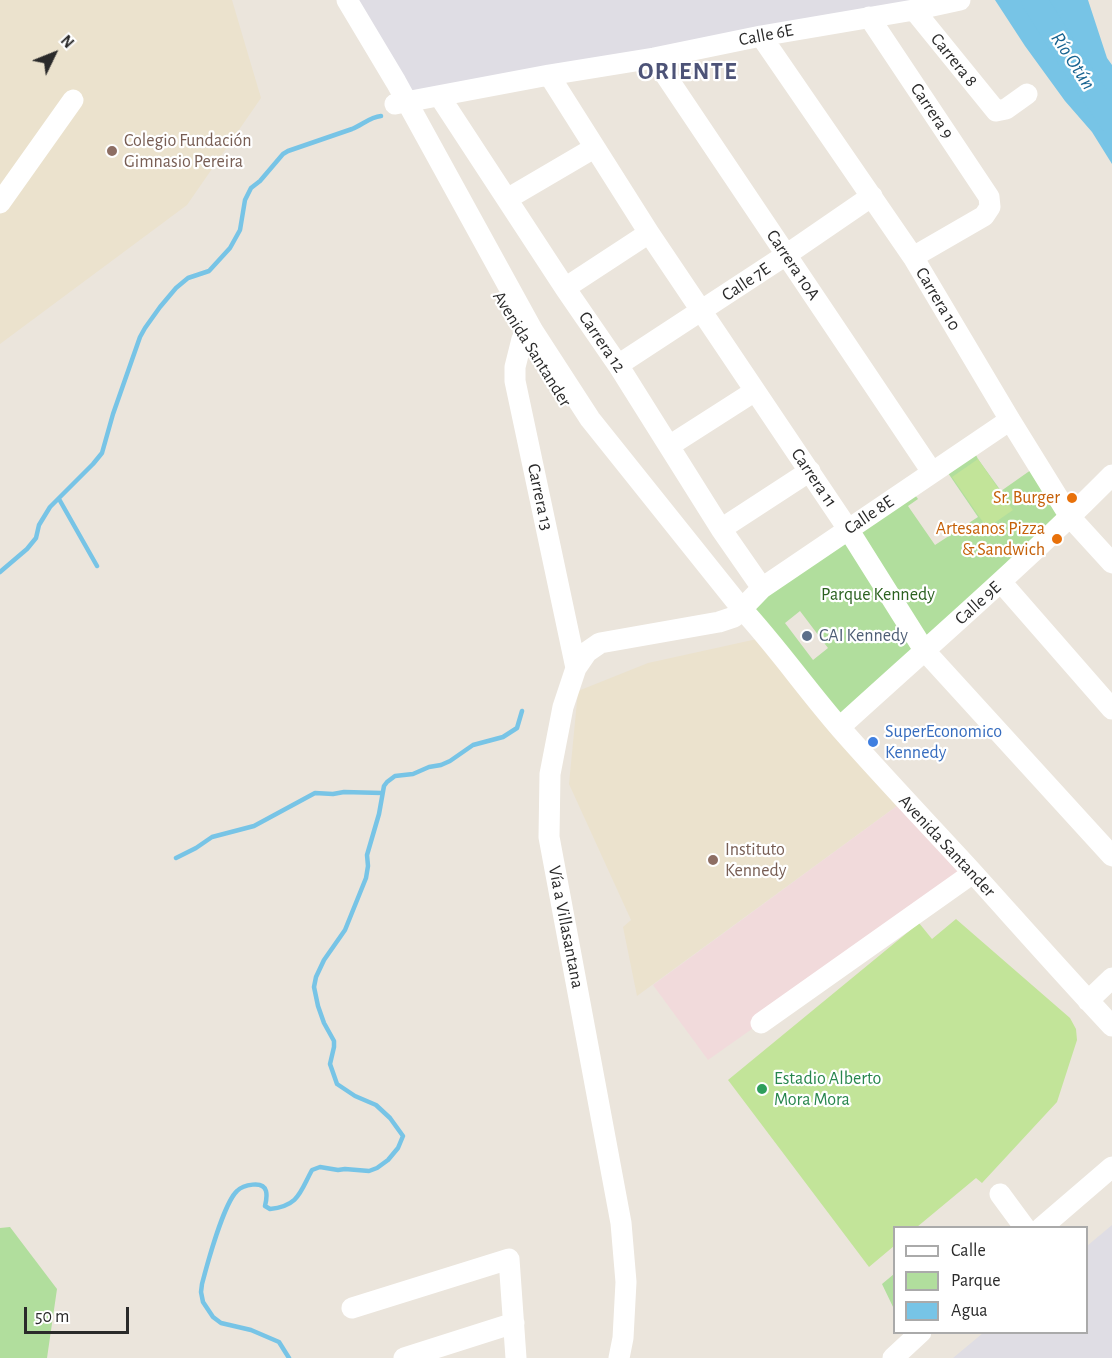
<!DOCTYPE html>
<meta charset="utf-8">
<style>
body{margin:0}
#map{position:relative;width:1112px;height:1358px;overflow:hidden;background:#ebe5dc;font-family:"Alegreya Sans",sans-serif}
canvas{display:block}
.legend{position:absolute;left:893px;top:1226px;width:195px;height:108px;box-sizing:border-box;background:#fff;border:2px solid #aaa;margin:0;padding:8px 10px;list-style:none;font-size:18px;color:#2a2a2a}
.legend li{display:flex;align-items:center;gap:12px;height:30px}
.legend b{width:30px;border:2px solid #aaa}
.north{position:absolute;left:24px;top:24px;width:60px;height:60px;-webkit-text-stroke:4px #fff;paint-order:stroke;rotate:47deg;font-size:16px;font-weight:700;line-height:24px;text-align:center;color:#2a2a2a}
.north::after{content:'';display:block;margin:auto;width:21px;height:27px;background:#2a2a2a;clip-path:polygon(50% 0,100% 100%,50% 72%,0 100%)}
.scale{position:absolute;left:24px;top:1307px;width:105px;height:27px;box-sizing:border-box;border:3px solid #2a2a2a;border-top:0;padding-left:8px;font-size:18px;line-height:21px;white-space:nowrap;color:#2a2a2a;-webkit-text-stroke:4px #fff;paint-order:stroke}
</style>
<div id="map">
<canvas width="1112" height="1358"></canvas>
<ul class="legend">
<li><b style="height:8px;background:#fff"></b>Calle</li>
<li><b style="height:16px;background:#b1de9d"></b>Parque</li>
<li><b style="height:16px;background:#77c4e6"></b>Agua</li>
</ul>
<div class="north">N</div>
<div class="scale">50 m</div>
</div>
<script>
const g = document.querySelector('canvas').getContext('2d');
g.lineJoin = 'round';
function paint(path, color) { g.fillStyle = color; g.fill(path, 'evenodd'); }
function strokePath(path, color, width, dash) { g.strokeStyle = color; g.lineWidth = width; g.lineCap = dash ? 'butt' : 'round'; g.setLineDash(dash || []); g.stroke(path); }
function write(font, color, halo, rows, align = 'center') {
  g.font = font + ' "Alegreya Sans",sans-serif'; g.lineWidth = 4.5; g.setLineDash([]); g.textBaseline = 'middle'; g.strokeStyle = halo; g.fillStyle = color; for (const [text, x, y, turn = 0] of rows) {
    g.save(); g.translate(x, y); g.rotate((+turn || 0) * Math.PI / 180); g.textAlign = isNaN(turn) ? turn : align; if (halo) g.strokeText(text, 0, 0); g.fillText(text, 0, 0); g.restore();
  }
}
paint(new Path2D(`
 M347,0H957L408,102Z
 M1112,1225V1358H953L983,1333L1086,1332L1087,1246Z`), '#dfdde4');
paint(new Path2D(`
 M0,0H232L261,98L187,205L0,344Z
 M757,639L905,800L637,996L623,927L631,920L569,784L578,691L648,663Z`), '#ebe2cd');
paint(new Path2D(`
 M905,800L973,873L708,1060L653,985Z`), '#f1dadb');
paint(new Path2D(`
 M972,447L978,459L1001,491L1038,465L1070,517L840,727L742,609ZM948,473L978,517L935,545L908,506L918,499L915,495ZM800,611L828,648L813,660L785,623Z
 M10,1227L57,1289L47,1358H0V1228Z
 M894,1274V1309L882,1284Z`), '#b1de9d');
paint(new Path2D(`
 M978,459L1013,510L987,528L952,477Z
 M956,919L1070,1018L1076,1029L1077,1040L1057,1102L982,1183L976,1178L917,1227L894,1228V1246L869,1267L728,1080L919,923L932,939Z`), '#c2e499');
paint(new Path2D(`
 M995,0H1024L1060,57L1069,59L1070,47L1046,0H1088L1107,58L1112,65V164L1092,132L1065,101L1025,46Z`), '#77c4e6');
strokePath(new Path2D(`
 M59,499L97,566
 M0,572L27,549L36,538L39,525L50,507L93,464L102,453L113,414L140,337L145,328L160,307L176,288L188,278L209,271L230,248L240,230L245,200L251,188L260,181L283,154L288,151L352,129C362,125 370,117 381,116
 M176,858L196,848L212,837L254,826L315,793L333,794L344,792L382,793
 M289,1358L279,1342L251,1330L221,1323L213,1317L203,1302L201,1292L202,1284C207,1265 224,1203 237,1191C243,1185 263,1180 266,1191C267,1195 266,1202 265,1206L270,1209C299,1206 300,1192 312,1170L320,1167L338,1170L345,1169L369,1171L377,1168L388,1160L398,1148L403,1136L390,1118L376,1105L355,1096L337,1084L330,1064L334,1047V1041L324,1023L318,1006L314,987L316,977L324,960L345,930L366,878L368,866L367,855L379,814L384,786L387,782L395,776L413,774L429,767L441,765L450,761L473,745L503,737L517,728L522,711`), '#77c4e6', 4.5);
strokePath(new Path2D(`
 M1034,0L1070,58L1112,121`), '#77c4e6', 26);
strokePath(new Path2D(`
 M347,0L396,82L533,331L590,419L742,609C777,647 807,690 841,729C884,778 930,826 974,874C1020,925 1065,976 1112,1026
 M914,10L996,111L1006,109L1027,94
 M869,17L989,197L990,207L984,216L913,257
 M761,36L913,257L1010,420L1070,517L1112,563
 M654,58L932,472
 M549,75L649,233L848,529L924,650L1112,856
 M440,97L565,288L618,365L721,529L762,588
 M395,104L549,75L654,58L761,36L914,10L960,0
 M507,199L594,148
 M0,203L73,100
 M565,288L649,233
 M533,331L522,339L515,367V381L576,668
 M618,365L786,255L872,196
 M669,446L755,391
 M721,529L810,471
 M1001,582L1112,709
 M840,727C931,644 1025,563 1112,475
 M1088,1001L1112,978
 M761,1023L973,873
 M1000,1194L1025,1228
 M1041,1228L1112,1167
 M352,1308L509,1259L516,1358
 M404,1358L514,1323
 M619,1358L623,1338L626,1282L621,1223L549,837L550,774L563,707L576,668L587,652L600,643L719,622L734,617L762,588L1010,420
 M893,1358L921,1332`), '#fff', 21);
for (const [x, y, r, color] of [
 [112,151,6,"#8d6e63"],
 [1072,498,6,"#e8710a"],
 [1057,539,6,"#e8710a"],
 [807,636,6,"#5c6f8a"],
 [873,742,6,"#3f7fe0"],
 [713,860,6,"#8d6e63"],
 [762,1089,6,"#2e9e5b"]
]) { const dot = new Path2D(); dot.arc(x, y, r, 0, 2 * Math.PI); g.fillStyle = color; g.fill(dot); strokePath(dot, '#fff', 2); }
write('18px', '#2a2a2a', '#fff', [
 ["Calle 6E",766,35,-11],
 ["Carrera 8",954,60,51],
 ["Carrera 9",932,111,56],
 ["Carrera 10A",793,265,56],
 ["Calle 7E",746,282,-34],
 ["Carrera 10",938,299,59],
 ["Carrera 12",602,342,56],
 ["Avenida Santander",532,349,58],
 ["Carrera 11",814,478,56],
 ["Carrera 13",540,497,78],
 ["Calle 8E",869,515,-34],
 ["Calle 9E",978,603,-42],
 ["Avenida Santander",947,846,47],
 ["Vía a Villasantana",566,927,79]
]);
write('18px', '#785e54', '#fff', [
 ["Colegio Fundación",124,141],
 ["Gimnasio Pereira",124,162],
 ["Instituto",725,850],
 ["Kennedy",725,871]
], 'left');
write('18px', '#c56008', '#fff', [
 ["Sr. Burger",1060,498],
 ["Artesanos Pizza",1045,529],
 ["& Sandwich",1045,550]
], 'right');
write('18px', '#2b611f', '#fff', [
 ["Parque Kennedy",878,595]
]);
write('18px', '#4e5e75', '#fff', [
 ["CAI Kennedy",819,636]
], 'left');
write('18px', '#366cbe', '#fff', [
 ["SuperEconomico",885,732],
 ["Kennedy",885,753]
], 'left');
write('18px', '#27864d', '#fff', [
 ["Estadio Alberto",774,1079],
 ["Mora Mora",774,1100]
], 'left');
write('italic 20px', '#176390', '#fff', [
 ["Río Otún",1073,61,57]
]);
g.letterSpacing = '1.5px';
write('bold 24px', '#4d5377', '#fff', [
 ["ORIENTE",688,72]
]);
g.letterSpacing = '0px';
</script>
